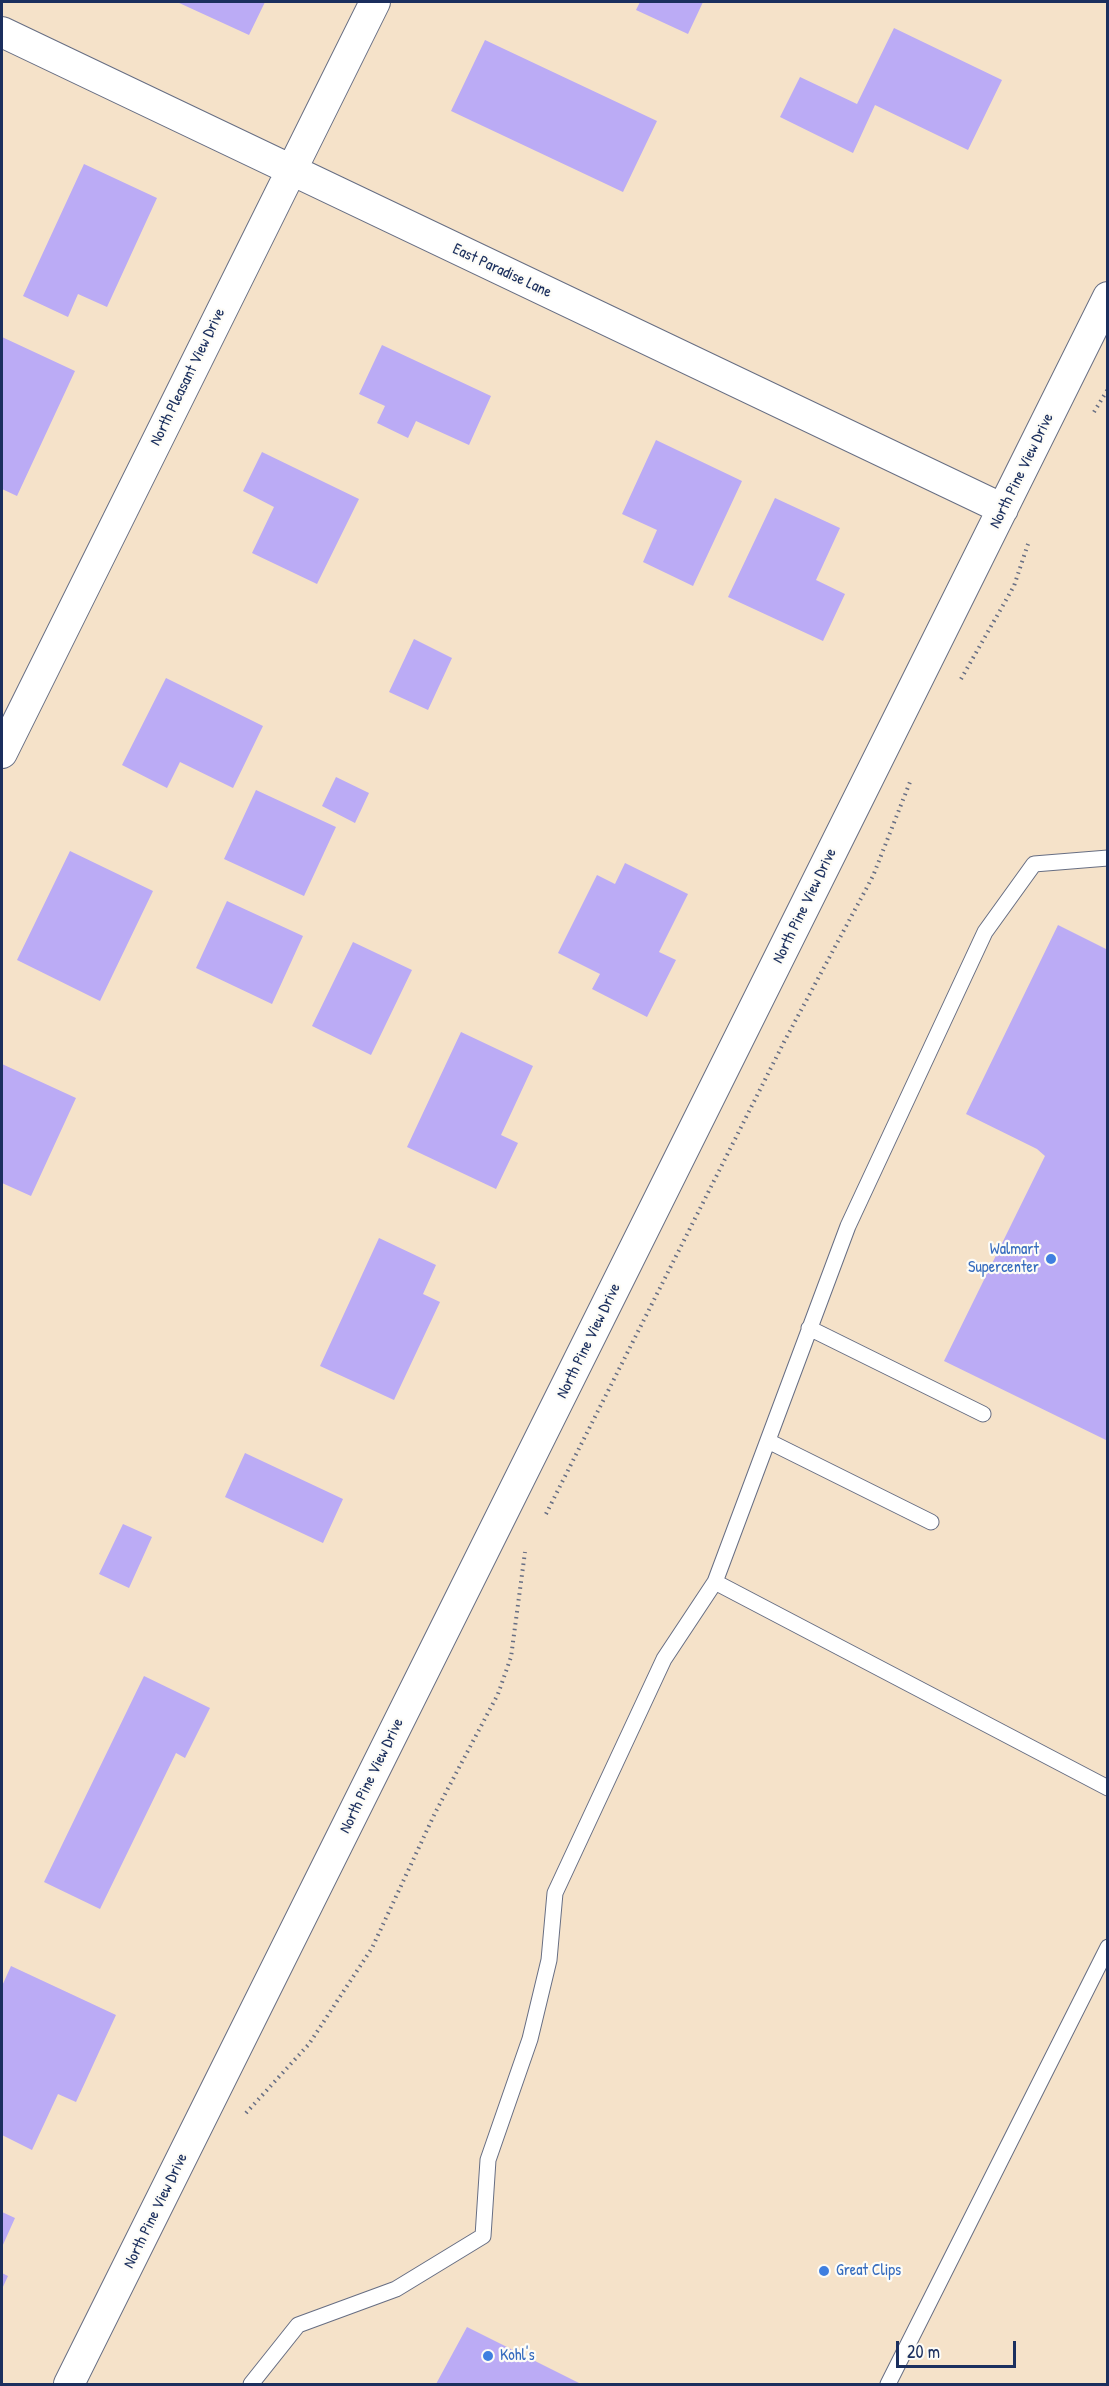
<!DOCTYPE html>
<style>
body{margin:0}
#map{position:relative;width:1109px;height:2386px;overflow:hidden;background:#f5e2c9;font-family:"Patrick Hand",sans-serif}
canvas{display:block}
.frame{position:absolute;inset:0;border:3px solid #1b2f5e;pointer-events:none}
.scale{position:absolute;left:896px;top:2341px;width:120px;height:27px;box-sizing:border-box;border:3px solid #1b2f5e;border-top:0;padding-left:8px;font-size:18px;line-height:21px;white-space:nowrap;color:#1b2f5e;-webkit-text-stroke:4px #fdfcf7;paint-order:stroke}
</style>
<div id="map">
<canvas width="1109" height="2386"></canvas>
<div class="frame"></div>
<div class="scale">20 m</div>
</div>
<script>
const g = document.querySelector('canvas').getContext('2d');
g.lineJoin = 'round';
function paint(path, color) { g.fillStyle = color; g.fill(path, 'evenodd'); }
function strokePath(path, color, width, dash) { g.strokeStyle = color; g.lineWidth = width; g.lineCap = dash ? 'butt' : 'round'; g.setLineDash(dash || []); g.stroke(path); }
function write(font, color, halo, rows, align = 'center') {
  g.font = font + ' "Patrick Hand",sans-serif'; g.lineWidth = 4.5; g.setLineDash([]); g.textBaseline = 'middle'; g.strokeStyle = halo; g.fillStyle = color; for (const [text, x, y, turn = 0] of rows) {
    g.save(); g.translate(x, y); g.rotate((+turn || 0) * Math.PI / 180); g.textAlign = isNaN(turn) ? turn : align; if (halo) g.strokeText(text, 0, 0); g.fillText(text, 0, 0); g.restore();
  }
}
paint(new Path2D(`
 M177,2H265L249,35Z
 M640,2H703L688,34L636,10Z
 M894,28L1002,80L968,150L875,105L853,153L780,117L800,77L857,104Z
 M485,40L657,121L623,192L451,111Z
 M84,164L157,198L107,307L78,294L68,317L23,296Z
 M2,337L75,371L17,496L2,489Z
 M382,345L491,396L469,445L416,421L408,438L377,423L385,406L359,394Z
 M656,440L742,481L693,586L643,562L657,530L622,514Z
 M262,452L359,499L317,584L252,553L274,507L243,491Z
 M775,498L840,528L816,580L845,594L823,641L728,597Z
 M414,639L452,658L428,710L389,692Z
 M166,678L263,726L233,788L180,762L167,788L122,765Z
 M336,777L369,793L355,823L322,806Z
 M256,790L336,827L304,896L224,859Z
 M70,851L153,891L100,1001L17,960Z
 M625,863L688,894L659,952L676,960L647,1017L592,989L600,974L558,953L597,875L615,884Z
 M227,901L303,936L272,1004L196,968Z
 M1058,925L1108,950V1441L944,1361L1045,1156L1037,1149L966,1114Z
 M353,942L412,970L371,1055L312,1026Z
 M461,1032L533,1066L501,1135L518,1143L496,1189L407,1147Z
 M2,1064L76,1098L31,1196L2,1183Z
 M379,1238L436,1265L423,1294L440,1302L394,1400L320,1366Z
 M245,1453L343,1499L323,1543L225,1497Z
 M123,1524L152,1537L129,1588L99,1574Z
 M144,1676L210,1708L185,1758L176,1753L100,1909L44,1882Z
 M11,1966L116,2015L76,2102L58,2094L32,2150L2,2135V1986Z
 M2,2212L15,2218L2,2247Z
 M2,2273L8,2276L2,2289Z
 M467,2327L581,2384H436Z`), '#bbabf5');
const lane = new Path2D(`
 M809,1328L983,1414
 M768,1441L931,1522
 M715,1582L848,1226L985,932L1034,864L1108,858
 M251,2384L298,2325L396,2289L483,2236L488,2160L530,2039L549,1960L555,1893L664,1659L715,1582L1108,1788
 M888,2384L1108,1947`);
const street = new Path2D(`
 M2,32L1003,509
 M2,753L375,2
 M69,2384L1108,297`);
strokePath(lane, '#676e83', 17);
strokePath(street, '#676e83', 32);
strokePath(new Path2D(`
 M1094,412L1108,389
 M961,679L1014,586L1028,544
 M546,1514L784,1042L873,876L910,782
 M246,2113L309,2044L372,1948L435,1813L498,1694L511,1657L525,1552`), '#676e83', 4, [1.5, 4.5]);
strokePath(lane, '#fff', 15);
strokePath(street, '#fff', 30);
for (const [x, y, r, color] of [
 [1051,1259,6,"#3f7fe0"],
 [824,2271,6,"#3f7fe0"],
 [488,2356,6,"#3f7fe0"]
]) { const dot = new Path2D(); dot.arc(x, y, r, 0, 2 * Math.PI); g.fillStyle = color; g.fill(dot); strokePath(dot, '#fdfcf7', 2); }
write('16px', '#1b2f5e', '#fdfcf7', [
 ["East Paradise Lane",502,271,25],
 ["North Pleasant View Drive",188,377,-64],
 ["North Pine View Drive",1022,471,-64],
 ["North Pine View Drive",805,906,-64],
 ["North Pine View Drive",589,1341,-64],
 ["North Pine View Drive",372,1776,-64],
 ["North Pine View Drive",156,2211,-64]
]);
write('16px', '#366cbe', '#fdfcf7', [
 ["Walmart",1039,1250,"right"],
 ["Supercenter",1039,1268,"right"],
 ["Great Clips",836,2271],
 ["Kohl's",500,2356]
], 'left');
</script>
